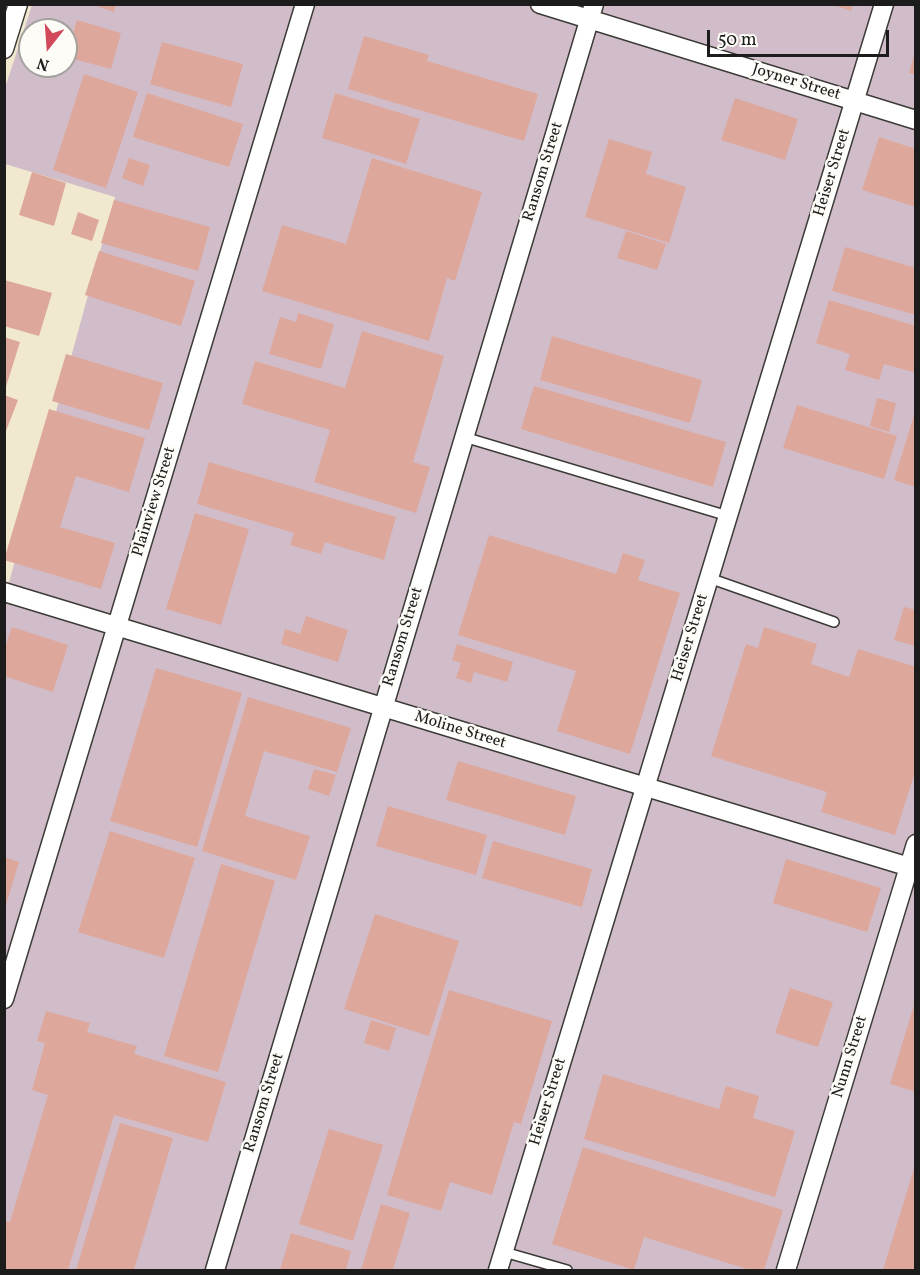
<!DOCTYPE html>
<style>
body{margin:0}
#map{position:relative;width:920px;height:1275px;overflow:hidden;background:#f1e9cf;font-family:Vollkorn,serif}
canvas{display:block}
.frame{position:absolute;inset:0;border:6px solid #1c1c1c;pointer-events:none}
.north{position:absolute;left:18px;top:18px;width:60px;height:60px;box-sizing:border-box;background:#fdfcf7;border:2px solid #a3a29f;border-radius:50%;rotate:197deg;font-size:16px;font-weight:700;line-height:24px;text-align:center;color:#1c1c1c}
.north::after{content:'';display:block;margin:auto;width:21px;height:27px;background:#d1495b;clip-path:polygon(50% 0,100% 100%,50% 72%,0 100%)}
.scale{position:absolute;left:707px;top:30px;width:182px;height:27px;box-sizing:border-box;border:3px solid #1c1c1c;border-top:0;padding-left:8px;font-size:18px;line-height:21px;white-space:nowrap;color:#1c1c1c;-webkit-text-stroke:4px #fdfcf7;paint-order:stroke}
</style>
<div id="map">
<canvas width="920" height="1275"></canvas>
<div class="frame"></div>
<div class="north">N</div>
<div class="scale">50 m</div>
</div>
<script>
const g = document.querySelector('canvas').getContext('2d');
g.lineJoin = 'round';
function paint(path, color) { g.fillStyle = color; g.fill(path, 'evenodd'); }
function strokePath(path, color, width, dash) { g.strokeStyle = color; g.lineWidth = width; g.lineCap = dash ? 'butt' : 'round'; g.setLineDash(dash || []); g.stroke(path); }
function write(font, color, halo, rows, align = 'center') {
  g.font = font + ' Vollkorn,serif'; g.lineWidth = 5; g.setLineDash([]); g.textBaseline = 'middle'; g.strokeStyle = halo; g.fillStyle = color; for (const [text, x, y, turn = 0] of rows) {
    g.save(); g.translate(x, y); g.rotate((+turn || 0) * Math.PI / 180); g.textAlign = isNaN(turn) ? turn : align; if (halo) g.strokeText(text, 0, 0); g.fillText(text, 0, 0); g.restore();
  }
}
paint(new Path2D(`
 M32,5H915V1270H5V597L115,197L5,164V88ZM30,30H66V66H30Z`), '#d1bdc9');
paint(new Path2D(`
 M91,4H116L114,12Z
 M831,4H853L851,11Z
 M77,20L121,33L111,69L66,57Z
 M364,36L429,55L427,61L538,94L524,141L348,89Z
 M162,42L243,64L231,107L150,84Z
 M915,52H916V75L909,73Z
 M84,74L138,92L106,188L53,170Z
 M147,93L243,124L229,167L133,137Z
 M335,93L420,119L406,164L322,138Z
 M735,98L798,119L785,160L721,140Z
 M879,137L916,149V207L862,190Z
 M609,139L652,152L646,174L686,187L669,243L585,217Z
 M129,158L150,165L143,186L122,178Z
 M372,158L482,192L455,281L447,278L429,341L262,291L282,225L346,244Z
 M32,172L66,183L54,226L19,215Z
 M114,200L210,227L198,271L101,243Z
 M78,212L99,220L92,241L71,234Z
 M626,231L666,244L657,270L617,258Z
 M845,247L916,268V315L832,291Z
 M99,251L195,281L181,326L85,295Z
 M4,280L52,293L39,336L4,326Z
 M829,300L916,326V373L884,364L879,380L845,370L850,354L816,343Z
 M298,313L334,324L321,369L269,354L280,317L296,322Z
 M362,331L444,356L413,462L430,467L416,513L314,482L330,430L242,404L255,361L345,388Z
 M552,336L702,380L690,423L540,380Z
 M4,337L20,342L5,390H4Z
 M66,354L163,383L149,430L52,401Z
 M534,386L726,442L713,487L521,429Z
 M4,395L18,400L6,431L4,430Z
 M877,398L896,403L889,432L870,426Z
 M797,405L897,436L884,479L783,448Z
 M49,409L145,438L129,492L76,476L60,527L115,543L101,589L4,560Z
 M915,412L916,413V487L894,480Z
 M209,462L396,517L384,560L325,542L321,554L290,545L294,533L197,504Z
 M195,513L249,529L221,625L166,609Z
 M489,535L616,574L623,553L645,560L638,580L680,593L630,754L557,731L576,671L458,635Z
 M904,607L916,610V646L894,640Z
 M306,616L348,630L338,662L281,644L285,629L300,634Z
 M12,627L68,645L53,692L4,676V650Z
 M764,627L817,644L811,664L849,677L858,649L916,667V769L895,835L821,812L827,792L711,756L746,644L758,648Z
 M457,644L513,662L507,682L474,672L471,683L456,678L461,663L452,660Z
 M156,668L242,693L197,847L110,821Z
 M248,697L351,728L337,772L264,751L245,816L310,836L296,880L202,851Z
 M458,761L576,796L565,835L446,800Z
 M314,769L336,775L329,796L308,789Z
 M388,806L487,835L476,875L376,846Z
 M110,831L195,858L164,958L78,932Z
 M493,841L592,869L582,907L482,878Z
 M4,857L19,862L5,908H4Z
 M786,859L881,888L867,932L773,903Z
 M221,864L275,881L218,1072L164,1056Z
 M375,914L459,941L429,1036L344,1009Z
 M790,988L833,1002L818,1047L775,1033Z
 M449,990L552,1021L521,1124L514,1122L492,1195L450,1182L441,1211L387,1195Z
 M915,1002H916V1092L890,1084Z
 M46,1011L90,1023L87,1032L137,1046L134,1054L226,1082L208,1142L114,1115L68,1270H4V1221L10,1222L48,1095L32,1090L45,1043L37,1041Z
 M371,1020L396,1028L389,1051L364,1043Z
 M603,1074L719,1109L726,1086L759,1096L753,1118L795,1131L775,1197L584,1139Z
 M120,1123L173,1138L134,1270H76Z
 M329,1129L383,1145L353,1241L299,1224Z
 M583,1147L783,1210L764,1270H750L644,1237L634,1270L552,1244Z
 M915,1165L916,1270H883Z
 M381,1204L410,1213L393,1270H361Z
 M291,1233L351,1251L346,1270H280Z`), '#dda79c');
const lane = new Path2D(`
 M464,437L728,516
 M709,578L834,622
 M504,1252L567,1270`);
const street = new Path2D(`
 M540,4L916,120
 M4,49L18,4
 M4,592L916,869
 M4,999L305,4
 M215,1270L594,4
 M498,1270L884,4
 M786,1270L916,844`);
strokePath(lane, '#3c3b37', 12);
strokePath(street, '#3c3b37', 21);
strokePath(lane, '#fff', 9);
strokePath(street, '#fff', 18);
write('16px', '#1c1c1c', '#fdfcf7', [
 ["Joyner Street",796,83,17],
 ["Ransom Street",544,172,-73],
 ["Heiser Street",833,173,-73],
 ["Plainview Street",155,502,-73],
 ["Ransom Street",404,637,-73],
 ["Heiser Street",691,638,-73],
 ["Moline Street",460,731,17],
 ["Nunn Street",851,1057,-73],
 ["Heiser Street",549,1102,-73],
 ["Ransom Street",265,1103,-73]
]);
</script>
